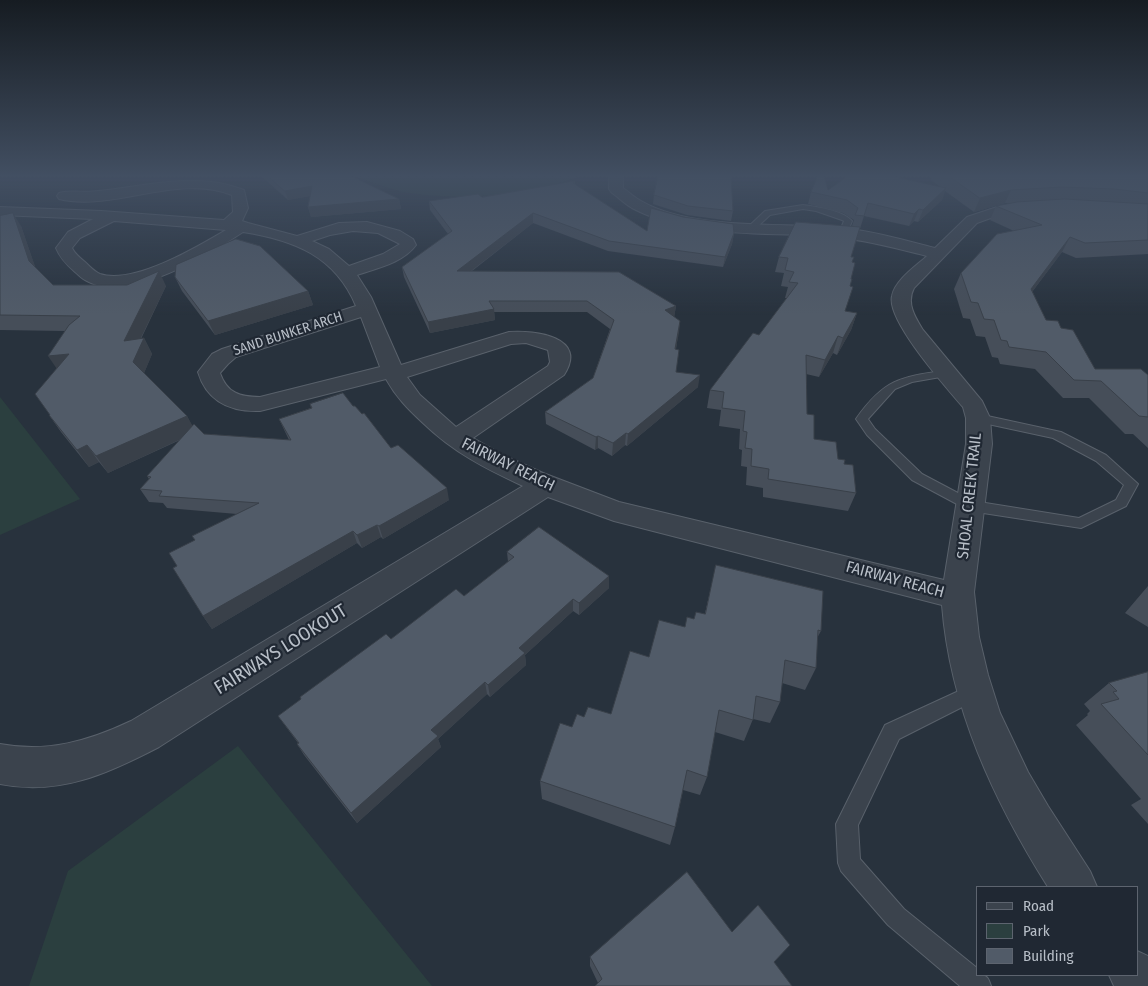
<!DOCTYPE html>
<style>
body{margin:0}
#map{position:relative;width:1148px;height:986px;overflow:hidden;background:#28323d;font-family:"Fira Sans Condensed",sans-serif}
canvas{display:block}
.legend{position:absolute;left:976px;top:886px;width:162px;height:90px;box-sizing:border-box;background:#202833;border:1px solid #5d646f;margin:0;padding:6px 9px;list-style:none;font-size:15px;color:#b8bfc8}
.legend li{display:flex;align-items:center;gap:10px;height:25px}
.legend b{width:25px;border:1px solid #5d646f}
</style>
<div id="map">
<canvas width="1148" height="986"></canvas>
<ul class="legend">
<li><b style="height:6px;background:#3b434d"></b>Road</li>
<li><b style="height:14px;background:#2b3f3f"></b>Park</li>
<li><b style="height:14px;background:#515b68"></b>Building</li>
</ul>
</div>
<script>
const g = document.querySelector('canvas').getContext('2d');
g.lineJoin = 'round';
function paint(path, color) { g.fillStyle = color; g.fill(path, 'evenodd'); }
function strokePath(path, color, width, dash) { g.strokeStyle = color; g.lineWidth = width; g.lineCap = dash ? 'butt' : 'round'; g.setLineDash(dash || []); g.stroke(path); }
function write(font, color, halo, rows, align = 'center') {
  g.font = font + ' "Fira Sans Condensed",sans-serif'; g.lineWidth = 4.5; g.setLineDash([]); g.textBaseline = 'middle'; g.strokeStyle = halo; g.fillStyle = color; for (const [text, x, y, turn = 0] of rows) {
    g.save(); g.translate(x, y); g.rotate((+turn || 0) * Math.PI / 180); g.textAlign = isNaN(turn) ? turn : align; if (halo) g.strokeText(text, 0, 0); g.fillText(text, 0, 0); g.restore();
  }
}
paint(new Path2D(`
 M355,176H580C528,197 454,202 399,191C384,187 369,182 355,176Z
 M0,397L80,499L0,535Z
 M238,746L432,986H29L68,871Z`), '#2b3f3f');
const lane = new Path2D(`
 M803,205C817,207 842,210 852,221L847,233L843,235L839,233L844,221L842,220L816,211L803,209L770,215L755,229L748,227L765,211Z
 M948,370L954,373L952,375L912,382L895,389L868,419L875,429L922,474L973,501L1079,518L1116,500L1124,485L1096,461L1053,438L974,421L972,418L974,415L978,414L1061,432L1106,455L1138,484L1126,506L1081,528L970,511L912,480L867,435L856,419C885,378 901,377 948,370Z
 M974,684L980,686L983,692L980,698L899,739L858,825L860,859L904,909L977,968V975C987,975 988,977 991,986H960L888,925L841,871L838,863L836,824L885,725Z`);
const street = new Path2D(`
 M609,176H623V188C629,192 635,198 641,201C694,231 781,222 841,228C873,231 904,240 935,248L967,217L997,207L1030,204L1035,205L1037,208L1035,211L999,215L977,223L914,288C906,303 915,317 923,330L982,401L990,418L992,444L974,592L979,637L988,675L1000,713L1028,772L1048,806L1090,871L1097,887H1048C994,801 950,708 942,605L614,521L548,497L159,747C107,774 59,796 0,784V744C47,753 89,741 131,721L523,486C486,469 453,452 423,423C408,409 396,397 386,379L260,411C231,412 207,402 198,372L212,354L222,349L356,306C335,256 294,240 243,232C208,255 129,304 87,281C82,279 79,275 75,272C67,265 60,258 56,248L68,232L93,219L0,215V207L101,211L224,220L233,212L232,195C179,173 112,212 59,199L57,196L59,193C71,190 85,193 98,191C146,186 197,171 244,190L248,208L242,221L248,223L297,236L339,223L367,222L400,231L413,239L416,245C403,263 377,268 357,275L371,297L401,365L509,332C535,330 589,337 564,375L473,438L503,455L543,473L619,502L944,580L966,444V418L963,407C946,387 886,320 892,296C895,280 916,266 927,256C899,249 870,241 841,238C773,230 695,241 632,208C625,204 618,197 611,192L609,189ZM114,221L226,230C197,247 134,285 100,274C95,272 89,266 85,262C80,258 75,254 72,248L80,238ZM353,231L378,233L400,244L383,254L349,266L329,249L312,241L330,235ZM361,317L380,367L260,397C240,397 227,393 220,373L228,364L236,357ZM526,343L548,350L550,362L548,366L456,427L420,395L407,377L511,344Z
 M1137,951L1148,956V986H1114L1109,975H1137Z`);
strokePath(lane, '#59616b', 2);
strokePath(street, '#59616b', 2);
paint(lane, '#3b434d');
paint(street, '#3b434d');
paint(new Path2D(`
 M261,176H351L399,199L401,209L311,217L308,207L310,196L288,200Z
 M932,176H1148V254L1076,258L1062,252L1032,292L1046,320L1061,328L1095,369L1148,375V448L1133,434H1125L1089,398H1063L1035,369L1000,364L998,358L992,357L985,337L976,336L970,319L963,318L954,289L961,273L1014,231L990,220L996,206L1012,203H1005L974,212L945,191L942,200L918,222L914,221L909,226L864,216L851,257L852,262L850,286L845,311L857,313L851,330L837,355L833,353L819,377L806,374L807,414L814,439L844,464L856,493L848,511L763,497V488L746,485L747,467L741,466L742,450L739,449L740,429L719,426L721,410L707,408L710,390L759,335L787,298H785L788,287L781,286L784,273L775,272L779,257L852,226L854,220L843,213L808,204L811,192L828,190L940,187L931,180Z
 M575,181V184L647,231L734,233L732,244L723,267L608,251L533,223L472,271L676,306L674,317L680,321L676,349V372L698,387L627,446L625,445L612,456L598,448L595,450L546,424L545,412L593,378L610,329L587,312H494L495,320L430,333L404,277L402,267L448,234L430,210L429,201L482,197Z
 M654,195L733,211L731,221L687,215L653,204Z
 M0,216L21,226L35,267L53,285L166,286L141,339L144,338L152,354L144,373L187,416L192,426L204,434L289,440L279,419L311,408L310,404L353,406L362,414L391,448L449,500L383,539L381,537L362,548L357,543L212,629L203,616L177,566L195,540L237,514L167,508L163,503L149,502L140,489L149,479L147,476L180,440L108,473L99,462L89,467L61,432L49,415H50L56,369L65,331L0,330Z
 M175,277L308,291L313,305L215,335L182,291Z
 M507,552L609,588L579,615L573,611L525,655L526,665L490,697L487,694L438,739L441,747L357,823L304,755L297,744L298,743L278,716L391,639L464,596L508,562Z
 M716,565L821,631L817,638L816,668L805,690L782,683L780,702L770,723L753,719L744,741L715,732L707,777L700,795L683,790L675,827L670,845L542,799L540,781L572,727L584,717L611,714L649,657L694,619L705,614Z
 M1148,586V627L1125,613Z
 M1148,672V824L1131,805L1141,799L1076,725L1088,715L1087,714L1090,711L1084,704L1109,683Z
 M732,932L790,945L598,983L590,966V957Z`), '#464e59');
paint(new Path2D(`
 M312,186L314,195L288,200L285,191Z
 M946,188L942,200L918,222L923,210Z
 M1011,190L1005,203L974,212L980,198Z
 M399,199L401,209L311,217L308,207Z
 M919,209L914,221L909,226L914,214Z
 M13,213L21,226L38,275L29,261Z
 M533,213V223L458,281L457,271Z
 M734,233L732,244L723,267L725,257Z
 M1070,237L1062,252L1022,305L1031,289Z
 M159,271L166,286L132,356L124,341Z
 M308,291L313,305L215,335L208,321Z
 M676,306L674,318L665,310Z
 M494,309L495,320L430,333L428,322Z
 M857,313L851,330L837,355L843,338Z
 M680,321L679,333L673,361L675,349Z
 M838,336L833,353L819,377L825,360Z
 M144,338L152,354L142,378L133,362Z
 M69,354L59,372L48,356Z
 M700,375L698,387L627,446L628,434Z
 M187,416L196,432L108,473L96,456Z
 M626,433L625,445L612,456L613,443Z
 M598,436V448L595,450L596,437Z
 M87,445L99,462L89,467L77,450Z
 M447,488L449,500L383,539L379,526Z
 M377,525L381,537L362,548L357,535Z
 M353,531L357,543L212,629L203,616Z
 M609,576V588L579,615V603Z
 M573,599V611L525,655L526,665L490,697L488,685L519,648Z
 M485,682L487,694L438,739L441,747L357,823L351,813L431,730Z`), '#394049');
const building = new Path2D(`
 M268,176H351L399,199L308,207L312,186L285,191Z
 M658,176H731L733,211L688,206L654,195Z
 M818,176H824L828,190L848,176H890L946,188L923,210L919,209L914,214L868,203L864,216L855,215L858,208L847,200L811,192Z
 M949,176H1148V193L1114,189L1062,187L1011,190L980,198Z
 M575,181L573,183L647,231L651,208L683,217L733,224L734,233L725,257L609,241L533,213L457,271L619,272L676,306L665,310L680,321L675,349L679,350L676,372L700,375L628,434L626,433L613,443L598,436L596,437L545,412L593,378L614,320L587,301H489L494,309L428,322L402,267L452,231L429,201L478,194L482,197Z
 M1065,199L1148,204V240L1085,243L1070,237L1031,289L1046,320L1058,321L1061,328L1073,330L1095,369H1141L1148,375V417L1139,416L1101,381L1074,380L1046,352L1009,347L1007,341L1001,340L994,320L984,319L978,303L971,302L961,273L997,234L1042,225L996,206L1017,202Z
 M13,213L29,261L53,285H127L159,271L124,341L144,338L133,362L187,416L96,456L87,445L77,450L49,415H50L35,394L69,354L48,356L69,325L80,316L0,315V216Z
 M796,222L860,227L851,257H854L852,262L855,263L851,279H852L850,286L853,287L845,311L857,313L843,338L838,336L825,360L806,355L807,414L814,415V439L836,442L838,459L845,460L844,464L853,465L856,493L768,479L769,469L751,466L752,449L745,448L747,432L743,431L745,411L722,408L724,392L710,390L753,333L759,335L798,283L789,282L794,272L785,270L788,258L779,257Z
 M236,239L260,246L308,291L208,321L175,277L176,265Z
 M343,393L353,406H355L362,414L364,413L391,448L398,445L447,488L379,526L377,525L357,535L353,531L203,616L173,568L177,566L169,553L195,540L192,536L259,503L159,496L162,491L140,489L151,477L147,476L194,424L204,434L291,440L279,419L312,408L310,404Z
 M539,527L609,576L579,603L573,599L519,648L525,653L488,685L485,682L431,730L438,736L351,813L297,744L299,743L278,716L301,699L300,697L386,634L391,639L456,589L464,596L514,557L507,552Z
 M716,565L823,591L821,631L818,630L816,668L785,660L780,702L756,696L753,720L719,710L707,777L687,770L675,827L540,781L560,723L572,727L577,714L584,717L588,707L611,714L630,651L649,657L659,620L685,627L687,617L694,619L696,612L705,614Z
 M1148,672V755L1101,704L1119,699L1113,692L1117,691L1109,683Z
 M687,872L732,932L758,905L790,945L774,962L792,986H595L602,979L590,957Z`);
paint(building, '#515b68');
strokePath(building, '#394049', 1);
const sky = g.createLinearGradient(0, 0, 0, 315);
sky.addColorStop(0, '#161c22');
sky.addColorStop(0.56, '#424f62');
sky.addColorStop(1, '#424f6200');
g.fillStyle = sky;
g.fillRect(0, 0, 1148, 315);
write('14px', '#b8bfc8', '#202833', [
 ["SAND BUNKER ARCH",288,334,-18]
]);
write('16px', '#b8bfc8', '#202833', [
 ["FAIRWAY REACH",508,465,26],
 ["SHOAL CREEK TRAIL",970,496,-84],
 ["FAIRWAY REACH",895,580,15]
]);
write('19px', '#b8bfc8', '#202833', [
 ["FAIRWAYS LOOKOUT",281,650,-32]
]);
</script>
